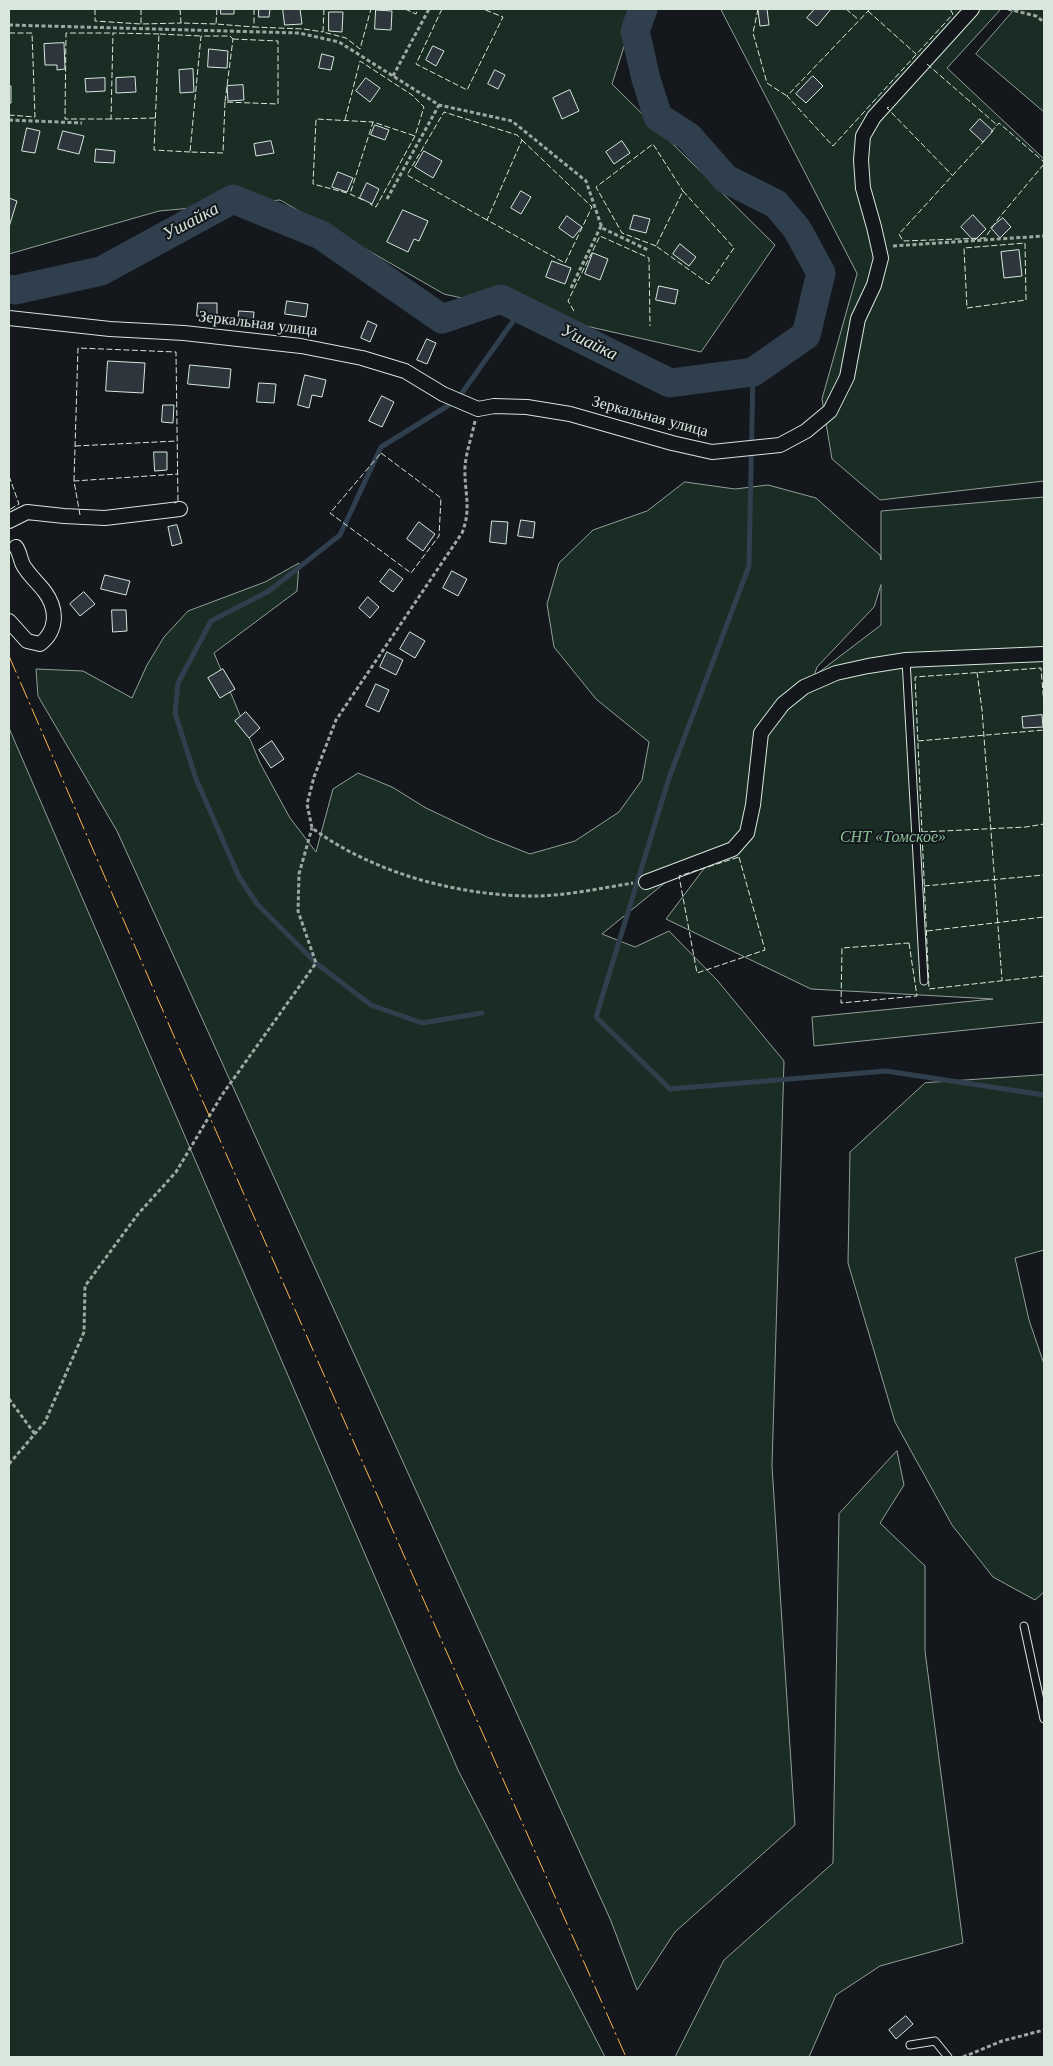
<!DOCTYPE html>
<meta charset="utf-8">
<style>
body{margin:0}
#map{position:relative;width:1053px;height:2066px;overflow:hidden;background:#14181c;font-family:Georgia,serif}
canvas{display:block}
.frame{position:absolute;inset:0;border:10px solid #d8e6dc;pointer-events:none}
</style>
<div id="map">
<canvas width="1053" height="2066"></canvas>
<div class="frame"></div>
</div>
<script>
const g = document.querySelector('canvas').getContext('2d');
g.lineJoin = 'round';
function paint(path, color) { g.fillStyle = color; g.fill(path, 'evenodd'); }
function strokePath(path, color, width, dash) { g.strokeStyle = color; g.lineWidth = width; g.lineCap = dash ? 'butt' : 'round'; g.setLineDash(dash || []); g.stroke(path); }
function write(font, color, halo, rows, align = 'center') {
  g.font = font + ' Georgia,serif'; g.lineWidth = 4; g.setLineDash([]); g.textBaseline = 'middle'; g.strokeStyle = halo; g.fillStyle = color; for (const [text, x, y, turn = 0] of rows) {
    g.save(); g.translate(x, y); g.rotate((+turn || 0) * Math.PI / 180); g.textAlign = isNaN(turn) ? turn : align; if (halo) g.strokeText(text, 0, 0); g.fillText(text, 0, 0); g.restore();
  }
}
const green = new Path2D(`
 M9,9H636L612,84L775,245L701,352L444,294L280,200L159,211L9,254Z
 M721,9H1001L947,68L1044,159V481L880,500L832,459L822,399L857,274Z
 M1015,9H1044V112L976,54Z
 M685,482L735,489L768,485L816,498L880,555L881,560V511L1044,497V1022L814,1046L812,1017L993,999L811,989L666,919L718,850L688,864L602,934L635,947L669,931L717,980L784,1061L772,1466L795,1825L675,1932L637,1990L611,1921L117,831L38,696L36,669L83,671L132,698L147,665L164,637L188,611L265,582L299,563L297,591L214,653L260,763L290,818L316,852L333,789L358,773L392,787L426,808L487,837L530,854L575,841L619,812L642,780L649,742L596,699L554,647L547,604L559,563L593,530L647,511ZM881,585V625L814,676L817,667L874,607Z
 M9,728L458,1770L605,2057H9Z
 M1044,1075V1250L1015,1258L1029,1320L1044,1364V1592L1035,1600L993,1577L952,1525L895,1422L848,1263L850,1152L925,1083Z
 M897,1451L904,1485L880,1523L925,1566V1651L963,1943L880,1966L836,1995L809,2057H675L724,1960L833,1863L839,1514Z`);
paint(green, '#1a2d24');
strokePath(green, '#939e99', 1);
strokePath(new Path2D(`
 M753,372L749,566L669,778L596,1017L670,1089L886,1071L1044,1095
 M482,1013L422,1023L371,1005L316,963L257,904L239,877L196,779L175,713L178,683L211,621L269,591L340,535L381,447L457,400L521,310`), '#2f3f4d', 5);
strokePath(new Path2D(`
 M9,289L15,290L101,271L233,199L321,235L442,319L501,299L670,383L753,372L806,335L821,273L797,229L776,204L726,179L689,137L658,117L646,79L635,31L643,9`), '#2f3f4d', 29);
const building = new Path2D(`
 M221,9H234V14H221Z
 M259,9H270L269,17H259Z
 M283,9H300L302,24L285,25Z
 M767,9L769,25L760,26L758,10Z
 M815,9H831L817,26L807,18Z
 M376,10L392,11L391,30L375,29Z
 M329,12H343L342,32L329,31Z
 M64,43L65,69L57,70V65H45L44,44Z
 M433,46L444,51L436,66L426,60Z
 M209,49L228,51L227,68L208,67Z
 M322,54L334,57L331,70L319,68Z
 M193,69L194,92L180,93L179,70Z
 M495,70L505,75L498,89L488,84Z
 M813,76L823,86L806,103L796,94Z
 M135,77L136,92L116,93V78Z
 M105,78V91L86,92L85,79Z
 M366,78L380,88L370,102L356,91Z
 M243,85L244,100L228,101L227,86Z
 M9,86H11V103H9Z
 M570,90L579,111L562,119L553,98Z
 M980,119L993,131L983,142L970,130Z
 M375,125L389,130L385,140L371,135Z
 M27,128L40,131L35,153L22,151Z
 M63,131L84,136L79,154L58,149Z
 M271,141L274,153L256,156L254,144Z
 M622,141L630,153L614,164L606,152Z
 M96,149L115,151L114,163L95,162Z
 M424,151L442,161L433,178L415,167Z
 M338,172L353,178L347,192L332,187Z
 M367,183L379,189L372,204L360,198Z
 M521,191L531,197L521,214L511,208Z
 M9,198L17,201L9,227Z
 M403,210L428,221L419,241L414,239L408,252L387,242Z
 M634,215L650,219L646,233L630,229Z
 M973,215L986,229L974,241L961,227Z
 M567,216L582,227L573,238L559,228Z
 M1003,218L1011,227L1000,238L991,228Z
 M680,244L696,257L689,266L673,254Z
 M1019,250L1022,276L1004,278L1001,252Z
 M593,253L608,259L600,280L585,274Z
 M552,261L571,268L565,284L546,277Z
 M659,286L678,290L675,304L656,300Z
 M287,301L308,304L306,317L285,314Z
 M198,303H217V317L197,316Z
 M239,311L254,312L253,324H238Z
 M368,321L377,325L370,342L361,338Z
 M427,339L436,343L427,364L417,360Z
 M108,361L145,363L143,393L106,391Z
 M190,365L231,369L229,388L188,384Z
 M305,375L326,380L322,397L312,395L309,408L298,405Z
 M259,383L276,384L274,403L257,402Z
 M382,396L394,402L382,427L369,421Z
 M163,405H174L173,423L162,422Z
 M154,452H167V470L155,471Z
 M521,520L535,522L533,538L518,536Z
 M492,521L508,522L506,544L490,542Z
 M419,522L435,534L423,551L407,539Z
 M177,525L182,543L172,546L168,527Z
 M390,569L403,579L393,592L380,582Z
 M452,571L467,579L458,596L443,588Z
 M105,575L130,581L126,595L101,589Z
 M84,592L95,604L80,616L70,604Z
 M368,597L379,607L370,618L359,608Z
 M112,610H126L127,631L113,632Z
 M410,632L425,641L415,658L400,649Z
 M387,652L403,660L396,675L380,667Z
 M223,669L235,689L220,698L208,678Z
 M376,684L389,690L379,712L366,706Z
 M246,712L260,728L249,738L235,721Z
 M1042,715L1043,727L1023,728L1022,717Z
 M272,741L284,759L271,768L259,750Z
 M906,2016L913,2024L896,2039L889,2030Z`);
paint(building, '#2c363c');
strokePath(building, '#d8e6dc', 1);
const lane = new Path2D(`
 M906,660L924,981
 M1024,1626L1044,1719
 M910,2045L935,2041L948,2057`);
const street = new Path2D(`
 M9,318L110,329L184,333L301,346L362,358L405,371L443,394L478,409L494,406L527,407L570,414L672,443L712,452L780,445L806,431L830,411L847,377L858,319L874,285L881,258L874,227L863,188L861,160L863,136L874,117L972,9
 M9,521L27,512L64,516L105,518L180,509
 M9,621L27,641L40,644C57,631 58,610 45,592C39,584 31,577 25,568C20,562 21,554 16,547
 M646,882L733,849L747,833L753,805L761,733L783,704L804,687L836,673L868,666L906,660L1044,654`);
strokePath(lane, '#d8e6dc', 9);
strokePath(street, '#d8e6dc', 16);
strokePath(new Path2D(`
 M1008,9L1036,16L1044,22
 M9,25L299,33L339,42L439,105L512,121L586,181L602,228L648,250
 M393,76L429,9
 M9,120L82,123
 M387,199L439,105
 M893,246L1044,236
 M571,288L601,226
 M475,421C472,436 466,452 465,467C464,492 472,508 462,533L336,720L314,777L307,804L312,828C373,873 458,896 534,896C565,896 602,888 633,883
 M9,1399L35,1434
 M9,1464L45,1422L84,1332L85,1286L138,1214L176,1172L222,1095L316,963L298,911L299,874L312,828
 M963,2057L1002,2041L1044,2030`), '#9da8a2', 3, [4, 2.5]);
strokePath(lane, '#14181c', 7);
strokePath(street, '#14181c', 14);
strokePath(new Path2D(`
 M95,9V21L141,24
 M141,9V24L181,23
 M180,9L181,23L216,24
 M217,9L216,24L254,27
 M254,9V27L304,29L323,32
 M324,9L323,32L346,38L360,49L371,9
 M405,9L416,14L418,9
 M442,9L416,64L467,90L503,17L483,9
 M758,9L753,33L767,83L787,96
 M846,9L859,20
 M870,9L787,96L833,146L953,14L950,9
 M868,11L916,54
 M9,33H32L35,117L9,115
 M233,39L278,41V104L225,102Z
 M927,64L997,125
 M225,102L223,153L190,152L201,36H230L233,39
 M889,107L887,108L952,175
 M155,118L111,119L113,33L159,34
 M111,119H65L66,33H113
 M345,120L360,61L412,95L424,107L415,136L376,207L370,204
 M991,132L999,123L1044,162
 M522,140L592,207L565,263L487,220Z
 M985,140L899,234L903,241L985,238L998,219L1044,164
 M190,152L154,150L159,34L201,36
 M683,191L734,248L709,284L656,246Z
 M347,193L313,184L316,119L373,122
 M363,200L350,194L373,122L415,136
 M487,220L407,175L444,112L517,135L522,140
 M1025,243L1026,300L967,308L964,248Z
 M656,246L622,233L596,187L653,144L683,191
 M574,311L568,301L600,236L649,258L650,326
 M75,446L177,441
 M381,453L441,498L439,536L411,573L330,513Z
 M9,476L19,504L9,510
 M74,481L78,348L176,352L178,502L174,503
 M80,515L74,481L178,474
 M977,672L982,710L1002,980
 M1044,705L1041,668L915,677L929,989L1044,976
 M918,741L1044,730
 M922,832L1026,827L1044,824
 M739,857L765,950L697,973L679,876Z
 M924,886L1044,875
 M927,931L1044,917
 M909,943L917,996L841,1003L842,948Z`), '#d8e6dc', 1, [6, 2.5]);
strokePath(new Path2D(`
 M9,656L173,1034L626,2057`), '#ffb74d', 1, [18, 4, 2.5, 4]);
write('16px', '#d8e6dc', '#14181c', [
 ["Зеркальная улица",258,324,7],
 ["Зеркальная улица",650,417,15]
]);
write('italic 16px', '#8ac095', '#14181c', [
 ["СНТ «Томское»",893,838]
]);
write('italic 18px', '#d8e6dc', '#14181c', [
 ["Ушайка",191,222,-28],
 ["Ушайка",589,343,26]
]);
</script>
